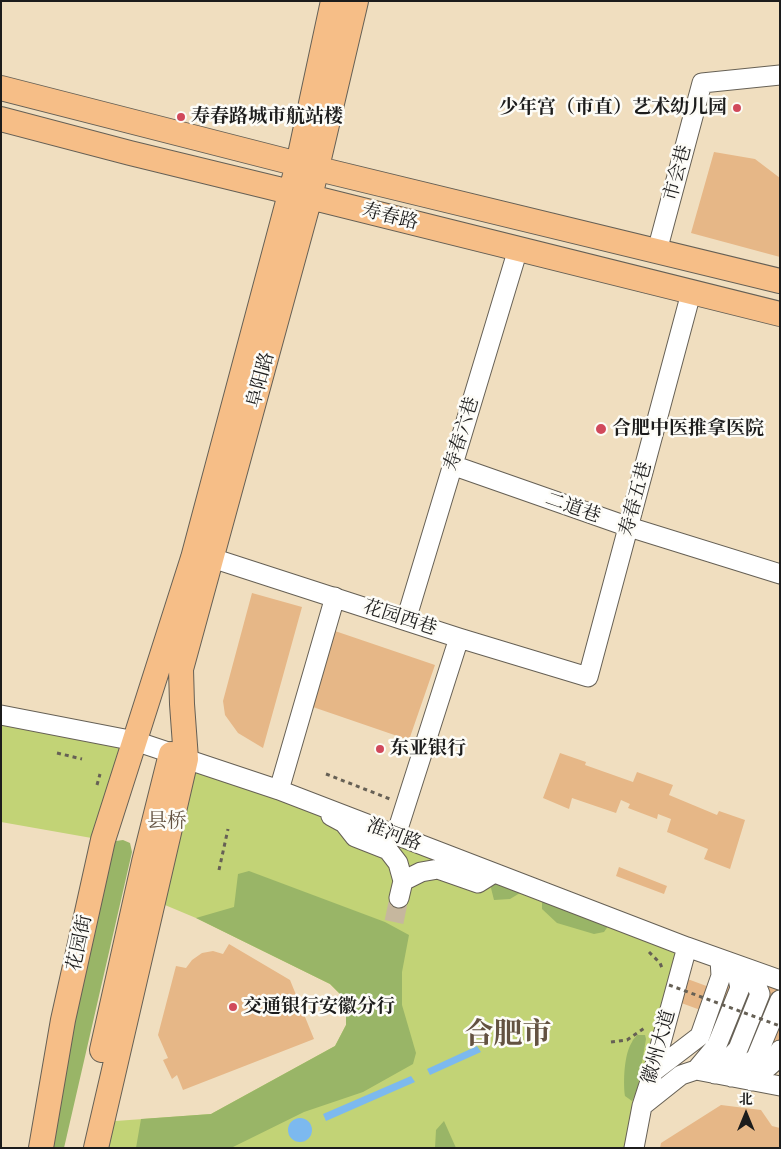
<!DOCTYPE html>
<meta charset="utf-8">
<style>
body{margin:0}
#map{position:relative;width:781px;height:1149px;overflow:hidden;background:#f0debf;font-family:"EB Garamond","Noto Serif SC",serif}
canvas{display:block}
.frame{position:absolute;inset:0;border:2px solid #1c1c1c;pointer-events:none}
.north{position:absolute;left:721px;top:1089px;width:50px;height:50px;-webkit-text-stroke:4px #fdfcf7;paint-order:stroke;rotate:0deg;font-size:14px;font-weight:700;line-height:20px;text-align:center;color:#1c1c1c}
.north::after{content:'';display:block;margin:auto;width:18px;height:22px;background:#1c1c1c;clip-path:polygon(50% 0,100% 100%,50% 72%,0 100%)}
</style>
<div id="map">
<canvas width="781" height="1149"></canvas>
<div class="frame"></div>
<div class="north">北</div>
</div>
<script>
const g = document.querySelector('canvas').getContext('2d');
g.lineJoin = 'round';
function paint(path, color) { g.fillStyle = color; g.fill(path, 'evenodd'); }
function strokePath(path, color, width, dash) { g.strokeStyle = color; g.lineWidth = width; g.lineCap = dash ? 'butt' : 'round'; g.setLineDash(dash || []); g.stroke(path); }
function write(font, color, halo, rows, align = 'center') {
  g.font = font + ' "EB Garamond","Noto Serif SC",serif'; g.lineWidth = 5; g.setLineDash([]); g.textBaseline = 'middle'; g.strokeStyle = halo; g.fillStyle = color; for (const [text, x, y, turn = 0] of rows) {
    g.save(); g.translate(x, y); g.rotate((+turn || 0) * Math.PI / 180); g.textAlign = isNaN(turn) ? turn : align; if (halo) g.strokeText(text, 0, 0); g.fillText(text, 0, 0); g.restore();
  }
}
paint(new Path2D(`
 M1,715L135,741L103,840L1,822Z
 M186,759L687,947L634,1148H96L102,1122L211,1114L335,1046L346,1025V1000L330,984L196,918L153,900Z`), '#c2d376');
paint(new Path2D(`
 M123,840L130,843L132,852L64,1148H44L111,849L116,841Z
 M249,871L385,922L409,935L402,972V1005L416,1053L413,1064L363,1092L304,1112L231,1148H136L141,1119L211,1114L335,1046L346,1025V1000L330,984L196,918L234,907L238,874Z
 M493,880L516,885L520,893L510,899L494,900L491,888Z
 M542,898L611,922L604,932L594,934L557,923L542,909Z
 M637,1035H645L646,1039L637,1091L632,1101L625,1096C623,1082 624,1054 632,1042C633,1039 635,1038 637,1035Z
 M444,1121L456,1148H435L436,1130Z`), '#99b567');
paint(new Path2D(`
 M477,1046L481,1052L430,1075L427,1069Z
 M411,1076L415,1082L326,1121L323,1114Z
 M288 1130a12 12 0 1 1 24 0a12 12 0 1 1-24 0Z`), '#7cb9ef');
paint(new Path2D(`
 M714,152L755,159L780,178V257L691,233Z
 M252,593L302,607L263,748L238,733L225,715L223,701Z
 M335,631L435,665L409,740L310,706Z
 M560,753L586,762L585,765L633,782L637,772L673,785L669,795L717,815L719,811L745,820L730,869L704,859L708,849L667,832L671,819L658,814L657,819L628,808L630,804L621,800L616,813L572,798L569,809L543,798Z
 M619,867L667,886L664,894L616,876Z
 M229,944L290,980L314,1039L183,1090L177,1075L172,1079L163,1060L168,1058L158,1035L176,966L186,968L192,960L202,953L213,951L223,954Z
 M727,971L780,990V1060L707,1034L714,1015L665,997L674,974L720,991Z
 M721,1105L761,1110L772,1126L780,1128V1148H660L661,1143Z`), '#e6b787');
strokePath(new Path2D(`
 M394,922L399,898`), '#c6b79e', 19, [19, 9]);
const minor = new Path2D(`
 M657,251L702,83L780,75
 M452,465L629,527L780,574
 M212,558L459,638L588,677L691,293
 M406,620L518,249
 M1,715L135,741L171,753
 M186,759L279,790L687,947L780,980
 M279,790L335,597
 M331,816L344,823L355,837L388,850L398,863L403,881L399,898
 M396,835L459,638
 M403,881L421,872L438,869L478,883L494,873
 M696,1070L717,1045L740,988L735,964
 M653,1072L700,1036L721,976L720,959
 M715,1074L738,1049L760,994L750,970
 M731,1077L756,1058L780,1000
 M752,1081L775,1061L780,1050
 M642,1106L681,1075L696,1070L780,1086
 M634,1148L642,1106L653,1072L687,947`);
const major = new Path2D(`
 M1,88L298,164L780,281
 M1,119L130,153L290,192L780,314
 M102,1050L144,862L171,754
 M41,1148L63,1020L103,840L193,558L298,164L333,1
 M96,1148L186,759L182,704L181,669L310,197L356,1`);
strokePath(minor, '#666055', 21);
strokePath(major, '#666055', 26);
strokePath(new Path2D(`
 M57,753L82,759
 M326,774L390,799
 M97,785L100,774
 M219,870L228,829
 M649,952L660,963L662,968
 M611,1042L627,1040L646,1027`), '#666055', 3, [4, 4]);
strokePath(minor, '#fff', 19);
strokePath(major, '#f6be87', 24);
strokePath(new Path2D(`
 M669,985L780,1026`), '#666055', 3, [4, 4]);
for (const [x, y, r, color] of [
 [737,108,5,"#d1495b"],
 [181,117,5,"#d1495b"],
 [601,429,6,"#d1495b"],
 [380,749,5,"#d1495b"],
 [233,1007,5,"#d1495b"]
]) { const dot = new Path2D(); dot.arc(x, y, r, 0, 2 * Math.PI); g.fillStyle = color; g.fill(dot); strokePath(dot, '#fdfcf7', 2); }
write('bold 19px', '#1c1c1c', '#fdfcf7', [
 ["少年宫（市直）艺术幼儿园",727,108,"right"],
 ["寿春路城市航站楼",191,117],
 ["合肥中医推拿医院",612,429],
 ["东亚银行",390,749],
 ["交通银行安徽分行",243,1007]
], 'left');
write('19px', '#1c1c1c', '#fdfcf7', [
 ["市会巷",678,173,-75],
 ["寿春路",390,217,14],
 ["阜阳路",261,380,-75],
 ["寿春六巷",462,434,-73],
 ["寿春五巷",636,499,-75],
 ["二道巷",573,508,19],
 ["花园西巷",400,618,18],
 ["淮河路",394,835,21],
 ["花园街",80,943,-78],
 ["徽州大道",659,1047,-74]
]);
write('20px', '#635241', '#fdfcf7', [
 ["县桥",167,822]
]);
write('bold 29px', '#635241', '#fdfcf7', [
 ["合肥市",508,1035]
]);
</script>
